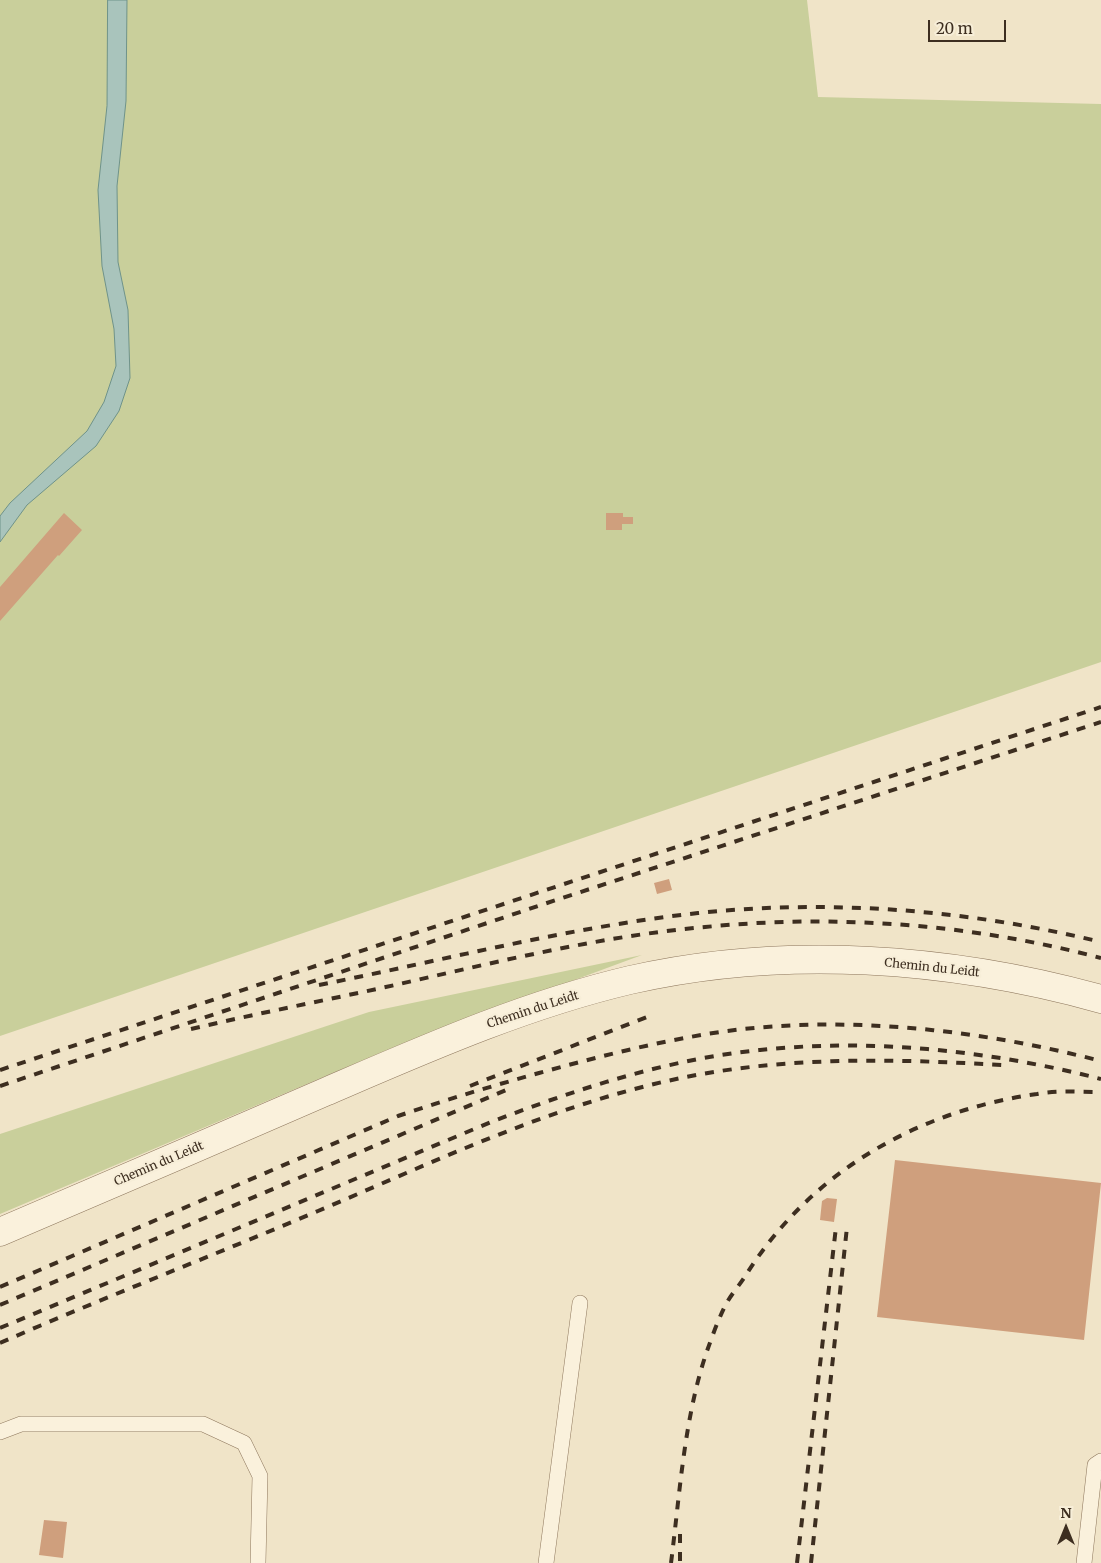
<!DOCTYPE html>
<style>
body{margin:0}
#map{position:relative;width:1101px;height:1563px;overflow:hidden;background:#f0e4c8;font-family:Merriweather,serif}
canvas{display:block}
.north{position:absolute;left:1041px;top:1503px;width:50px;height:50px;-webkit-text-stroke:4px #f7eed8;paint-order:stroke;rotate:0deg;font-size:14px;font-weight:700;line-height:20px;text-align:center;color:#3d2e20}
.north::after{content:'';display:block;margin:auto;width:18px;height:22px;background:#3d2e20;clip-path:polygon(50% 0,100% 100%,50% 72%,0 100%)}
.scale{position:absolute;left:928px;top:20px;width:78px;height:22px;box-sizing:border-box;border:2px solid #3d2e20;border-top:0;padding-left:6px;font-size:15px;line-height:18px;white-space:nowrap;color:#3d2e20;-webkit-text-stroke:4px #f7eed8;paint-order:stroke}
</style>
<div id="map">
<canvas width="1101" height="1563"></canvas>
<div class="north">N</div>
<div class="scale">20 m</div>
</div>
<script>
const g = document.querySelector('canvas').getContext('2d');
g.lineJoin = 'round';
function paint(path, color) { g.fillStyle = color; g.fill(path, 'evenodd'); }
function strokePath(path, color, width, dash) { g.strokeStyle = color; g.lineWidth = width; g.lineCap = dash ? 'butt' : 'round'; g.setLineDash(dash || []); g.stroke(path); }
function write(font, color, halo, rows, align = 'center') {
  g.font = font + ' Merriweather,serif'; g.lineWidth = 4.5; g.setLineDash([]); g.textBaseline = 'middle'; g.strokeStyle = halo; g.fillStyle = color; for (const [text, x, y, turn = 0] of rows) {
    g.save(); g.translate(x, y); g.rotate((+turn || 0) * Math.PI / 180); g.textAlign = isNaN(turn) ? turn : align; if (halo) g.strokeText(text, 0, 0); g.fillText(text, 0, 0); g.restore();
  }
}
paint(new Path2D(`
 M0,0H807L818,97L1101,104V662L0,1036Z
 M642,955L399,1045L0,1214V1134L369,1012Z`), '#c9cf9b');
const water = new Path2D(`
 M108,0H127L126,101L117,186L118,262L128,310L130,378L119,411L96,446L27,505L0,542V516L10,503L87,431L104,402L116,366L114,329L102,266L98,190L107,106Z`);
paint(water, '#a9c4bc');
strokePath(water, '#6f938a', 1);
paint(new Path2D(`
 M64,513L82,530L59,556L58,555L0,621V587Z
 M606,513H623V517H633V524H622V530H606Z
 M669,879L672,890L657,894L654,883Z
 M895,1160L1101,1183L1084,1340L877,1317Z
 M827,1198L837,1199L834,1222L820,1220L822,1201Z
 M44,1520L67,1522L63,1558L39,1555Z`), '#cf9f7d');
const service = new Path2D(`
 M0,1432L21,1424H203L244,1443L260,1476L258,1563
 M546,1563L580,1303
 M1084,1563L1095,1465L1101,1461`);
const minor = new Path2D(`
 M0,1232C108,1186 217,1139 325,1092C425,1049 524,1005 630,980C784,945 950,957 1101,999`);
strokePath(service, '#8d765c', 16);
strokePath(minor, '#8d765c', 29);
strokePath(service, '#faf1dc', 15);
strokePath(minor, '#faf1dc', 28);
strokePath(new Path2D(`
 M319,985C445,960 570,927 698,913C833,899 970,910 1101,942
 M191,1029C259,1013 327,1000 395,985C497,962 601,936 705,927C838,914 972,924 1101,958
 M0,1070L1101,707
 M0,1086L547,903L1101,722
 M470,1086L652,1015
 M0,1287L398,1116C445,1100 492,1086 539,1073C601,1056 663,1040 727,1031C850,1015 981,1030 1101,1061
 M0,1305L513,1087
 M0,1328L491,1122C577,1089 668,1059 760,1050C873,1038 992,1051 1101,1079
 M0,1343C105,1297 212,1256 318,1211C436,1161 555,1104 681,1078C788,1056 895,1059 1003,1065
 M680,1534V1563
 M671,1563C680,1493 684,1418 707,1351C712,1337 718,1320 725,1306C730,1296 738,1287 744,1278C809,1173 916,1111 1037,1094C1058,1090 1080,1092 1101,1092
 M797,1563L836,1227
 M811,1563L847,1227`), '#3d2e20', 4, [9, 9]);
write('12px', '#3d2e20', '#f7eed8', [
 ["Chemin du Leidt",932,968,6],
 ["Chemin du Leidt",533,1010,-18],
 ["Chemin du Leidt",159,1164,-23]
]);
</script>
